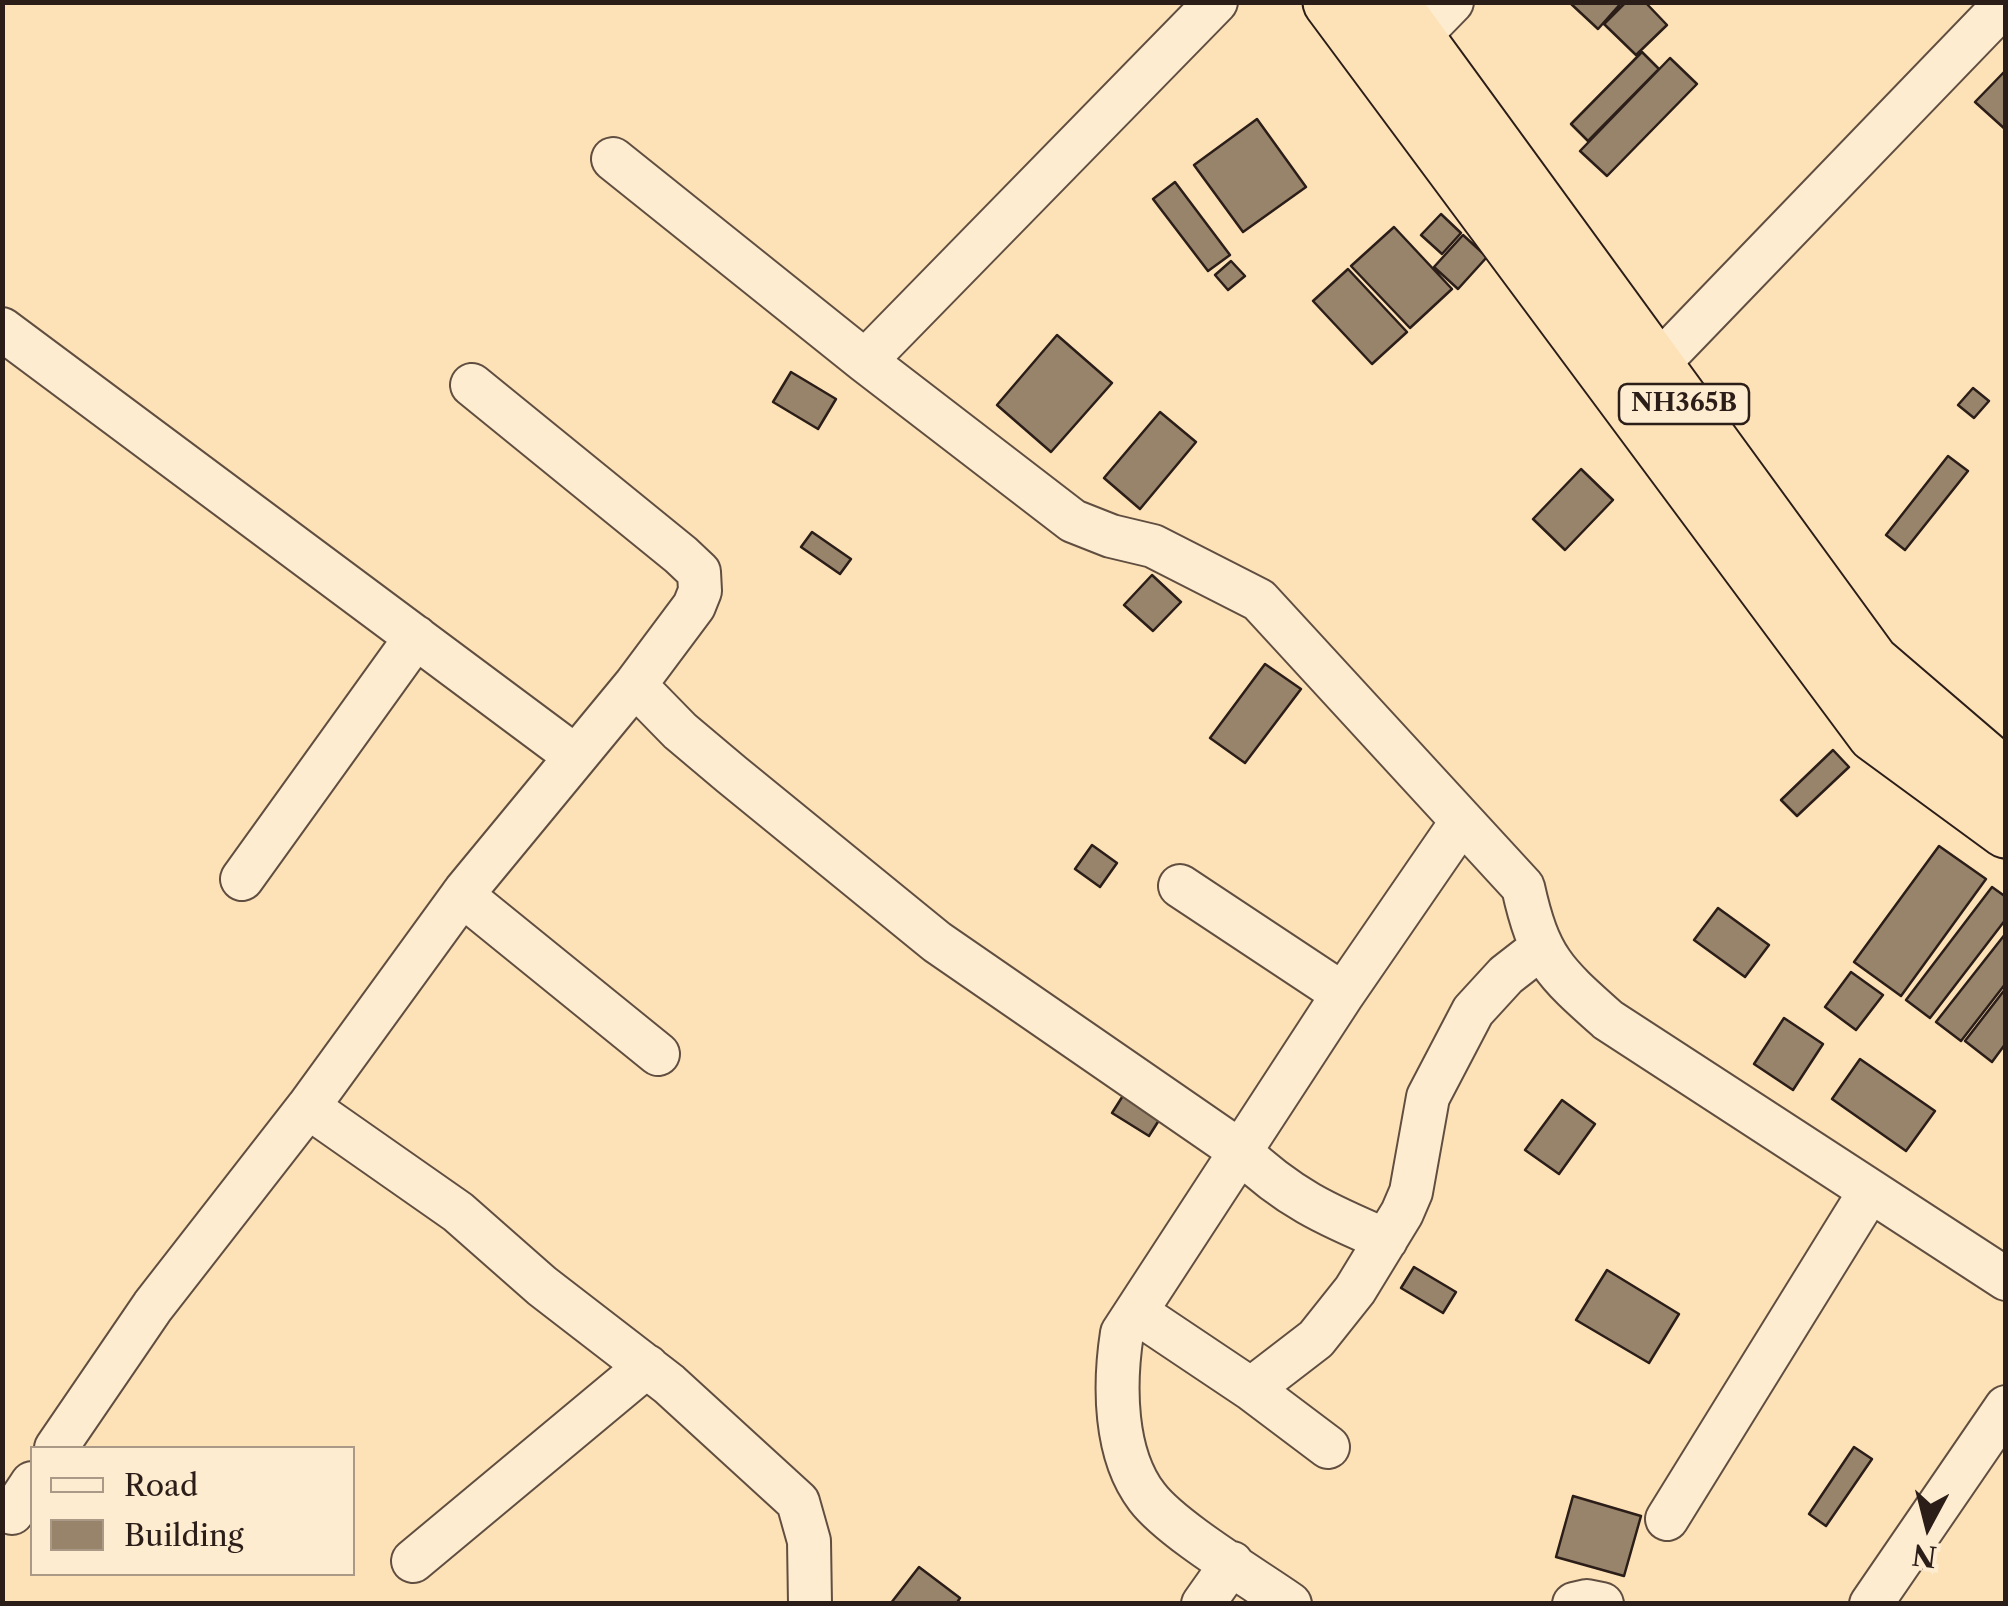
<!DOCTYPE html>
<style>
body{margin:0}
#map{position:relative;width:2008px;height:1606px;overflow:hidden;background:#fde2b8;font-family:"Libre Caslon Text",serif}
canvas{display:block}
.frame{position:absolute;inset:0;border:5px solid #2b1d18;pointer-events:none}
.legend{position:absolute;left:30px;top:1446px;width:325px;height:130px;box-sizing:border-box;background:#feecd1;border:2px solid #aa9987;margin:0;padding:12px 18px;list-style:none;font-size:30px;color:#2b1d18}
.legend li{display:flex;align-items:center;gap:20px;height:50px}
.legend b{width:50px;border:2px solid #aa9987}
.north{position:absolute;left:1878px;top:1476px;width:100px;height:100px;-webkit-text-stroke:8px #feecd1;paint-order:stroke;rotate:187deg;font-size:28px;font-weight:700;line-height:40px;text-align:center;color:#2b1d18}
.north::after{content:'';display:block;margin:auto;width:35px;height:45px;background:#2b1d18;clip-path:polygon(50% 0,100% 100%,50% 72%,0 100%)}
</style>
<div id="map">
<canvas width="2008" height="1606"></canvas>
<div class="frame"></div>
<ul class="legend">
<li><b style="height:12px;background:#feecd1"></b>Road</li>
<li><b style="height:28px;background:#98836b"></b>Building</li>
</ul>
<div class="north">N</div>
</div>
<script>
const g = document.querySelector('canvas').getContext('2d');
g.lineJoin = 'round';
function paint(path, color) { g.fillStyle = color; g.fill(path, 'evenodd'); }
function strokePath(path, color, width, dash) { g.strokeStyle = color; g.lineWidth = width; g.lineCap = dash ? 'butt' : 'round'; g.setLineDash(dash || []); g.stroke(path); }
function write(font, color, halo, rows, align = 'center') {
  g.font = font + ' "Libre Caslon Text",serif'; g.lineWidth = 9; g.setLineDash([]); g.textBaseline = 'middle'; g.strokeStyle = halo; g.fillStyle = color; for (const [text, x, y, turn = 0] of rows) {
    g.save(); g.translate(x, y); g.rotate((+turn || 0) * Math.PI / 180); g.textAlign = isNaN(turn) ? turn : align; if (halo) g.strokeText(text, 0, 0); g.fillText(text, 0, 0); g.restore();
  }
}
const building = new Path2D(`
 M1569,2H1622L1598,29Z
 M1626,2H1645L1667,25L1636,55L1604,24Z
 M1642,52L1659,69L1588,141L1571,124Z
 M1670,58L1697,84L1607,176L1580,151Z
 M2006,70V130L1975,102Z
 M1257,119L1306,187L1243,232L1194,165Z
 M1175,182L1230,255L1208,271L1153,199Z
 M1441,214L1461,233L1442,254L1421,235Z
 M1394,227L1452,289L1410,328L1351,266Z
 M1463,235L1487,257L1458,289L1434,267Z
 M1231,261L1245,276L1228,290L1215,275Z
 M1348,269L1407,332L1372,364L1313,301Z
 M1057,335L1112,383L1051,452L997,405Z
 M791,372L836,399L818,429L773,402Z
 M1973,388L1989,401L1974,418L1958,405Z
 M1160,412L1196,442L1140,509L1104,478Z
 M1948,456L1968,471L1905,550L1886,535Z
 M1581,469L1613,500L1565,550L1533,519Z
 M812,532L851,559L840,574L801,547Z
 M1152,575L1181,602L1153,631L1124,605Z
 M1265,664L1301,689L1245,763L1210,738Z
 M1833,750L1849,767L1797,816L1781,800Z
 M1092,845L1117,863L1100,887L1075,869Z
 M1939,846L1986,879L1901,996L1854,962Z
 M1992,887L2006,897V919L1930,1018L1906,1000Z
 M1718,908L1769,945L1745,977L1694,940Z
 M2006,933V983L1961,1041L1936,1022Z
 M1851,972L1883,995L1856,1030L1825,1007Z
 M2006,988V1043L1992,1062L1965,1041Z
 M1784,1018L1823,1044L1793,1090L1754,1064Z
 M1860,1059L1935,1111L1906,1151L1832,1099Z
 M1131,1083L1168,1106L1149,1136L1112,1113Z
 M1562,1100L1595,1124L1559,1174L1525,1150Z
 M1414,1267L1456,1292L1443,1313L1401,1288Z
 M1607,1270L1679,1314L1649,1363L1576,1320Z
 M1854,1447L1872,1459L1826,1526L1809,1514Z
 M1573,1496L1641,1516L1624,1576L1556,1557Z
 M919,1567L960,1598L956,1604L891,1603Z`);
paint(building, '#98836b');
strokePath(building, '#2b1d18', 2.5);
const street = new Path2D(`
 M1417,38L1452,2
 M613,159L865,361L1073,521L1111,536L1153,546L1259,600L1523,887C1539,959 1554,972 1608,1020L2006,1279
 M2,329L575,756
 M865,361L1216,2
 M1656,366L2006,3
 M635,685L680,731L731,774L937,942L1240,1151C1287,1197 1327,1215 1386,1240
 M242,879L416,637
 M1180,886L1343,994
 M462,895L658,1054
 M308,1107L458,1212L542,1286L669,1384L798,1502L809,1541L810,1604
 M1136,1312L1251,1389
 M1328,1447L1251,1389L1316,1339L1355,1290L1402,1213L1411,1192L1428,1097L1473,1011L1506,975L1542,947
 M56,1448L153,1306L308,1107L465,891L635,685L694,606L700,591L699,572L681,555L472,385
 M12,1513L32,1483
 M1667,1519L1870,1191
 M413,1561L647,1366
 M1203,1604L1232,1563
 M1290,1604C1253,1578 1172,1530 1147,1497C1114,1454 1114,1385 1122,1333L1343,994L1462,821
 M1574,1604L1587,1601L1602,1604
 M1871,1604L2006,1407`);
const highway = new Path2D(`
 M1331,2L1875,734L2006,830
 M1390,2L1871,662L2006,778`);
strokePath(street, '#604e40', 46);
strokePath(highway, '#2b1d18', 59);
strokePath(street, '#feecd1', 42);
strokePath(highway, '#fde2b8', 55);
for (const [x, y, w] of [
 [1684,404,130]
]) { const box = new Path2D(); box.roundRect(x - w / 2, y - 20, w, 40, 8); g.fillStyle = '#feecd1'; g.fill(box); strokePath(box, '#2b1d18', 2.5); }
write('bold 25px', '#2b1d18', null, [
 ["NH365B",1684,404]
]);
</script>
